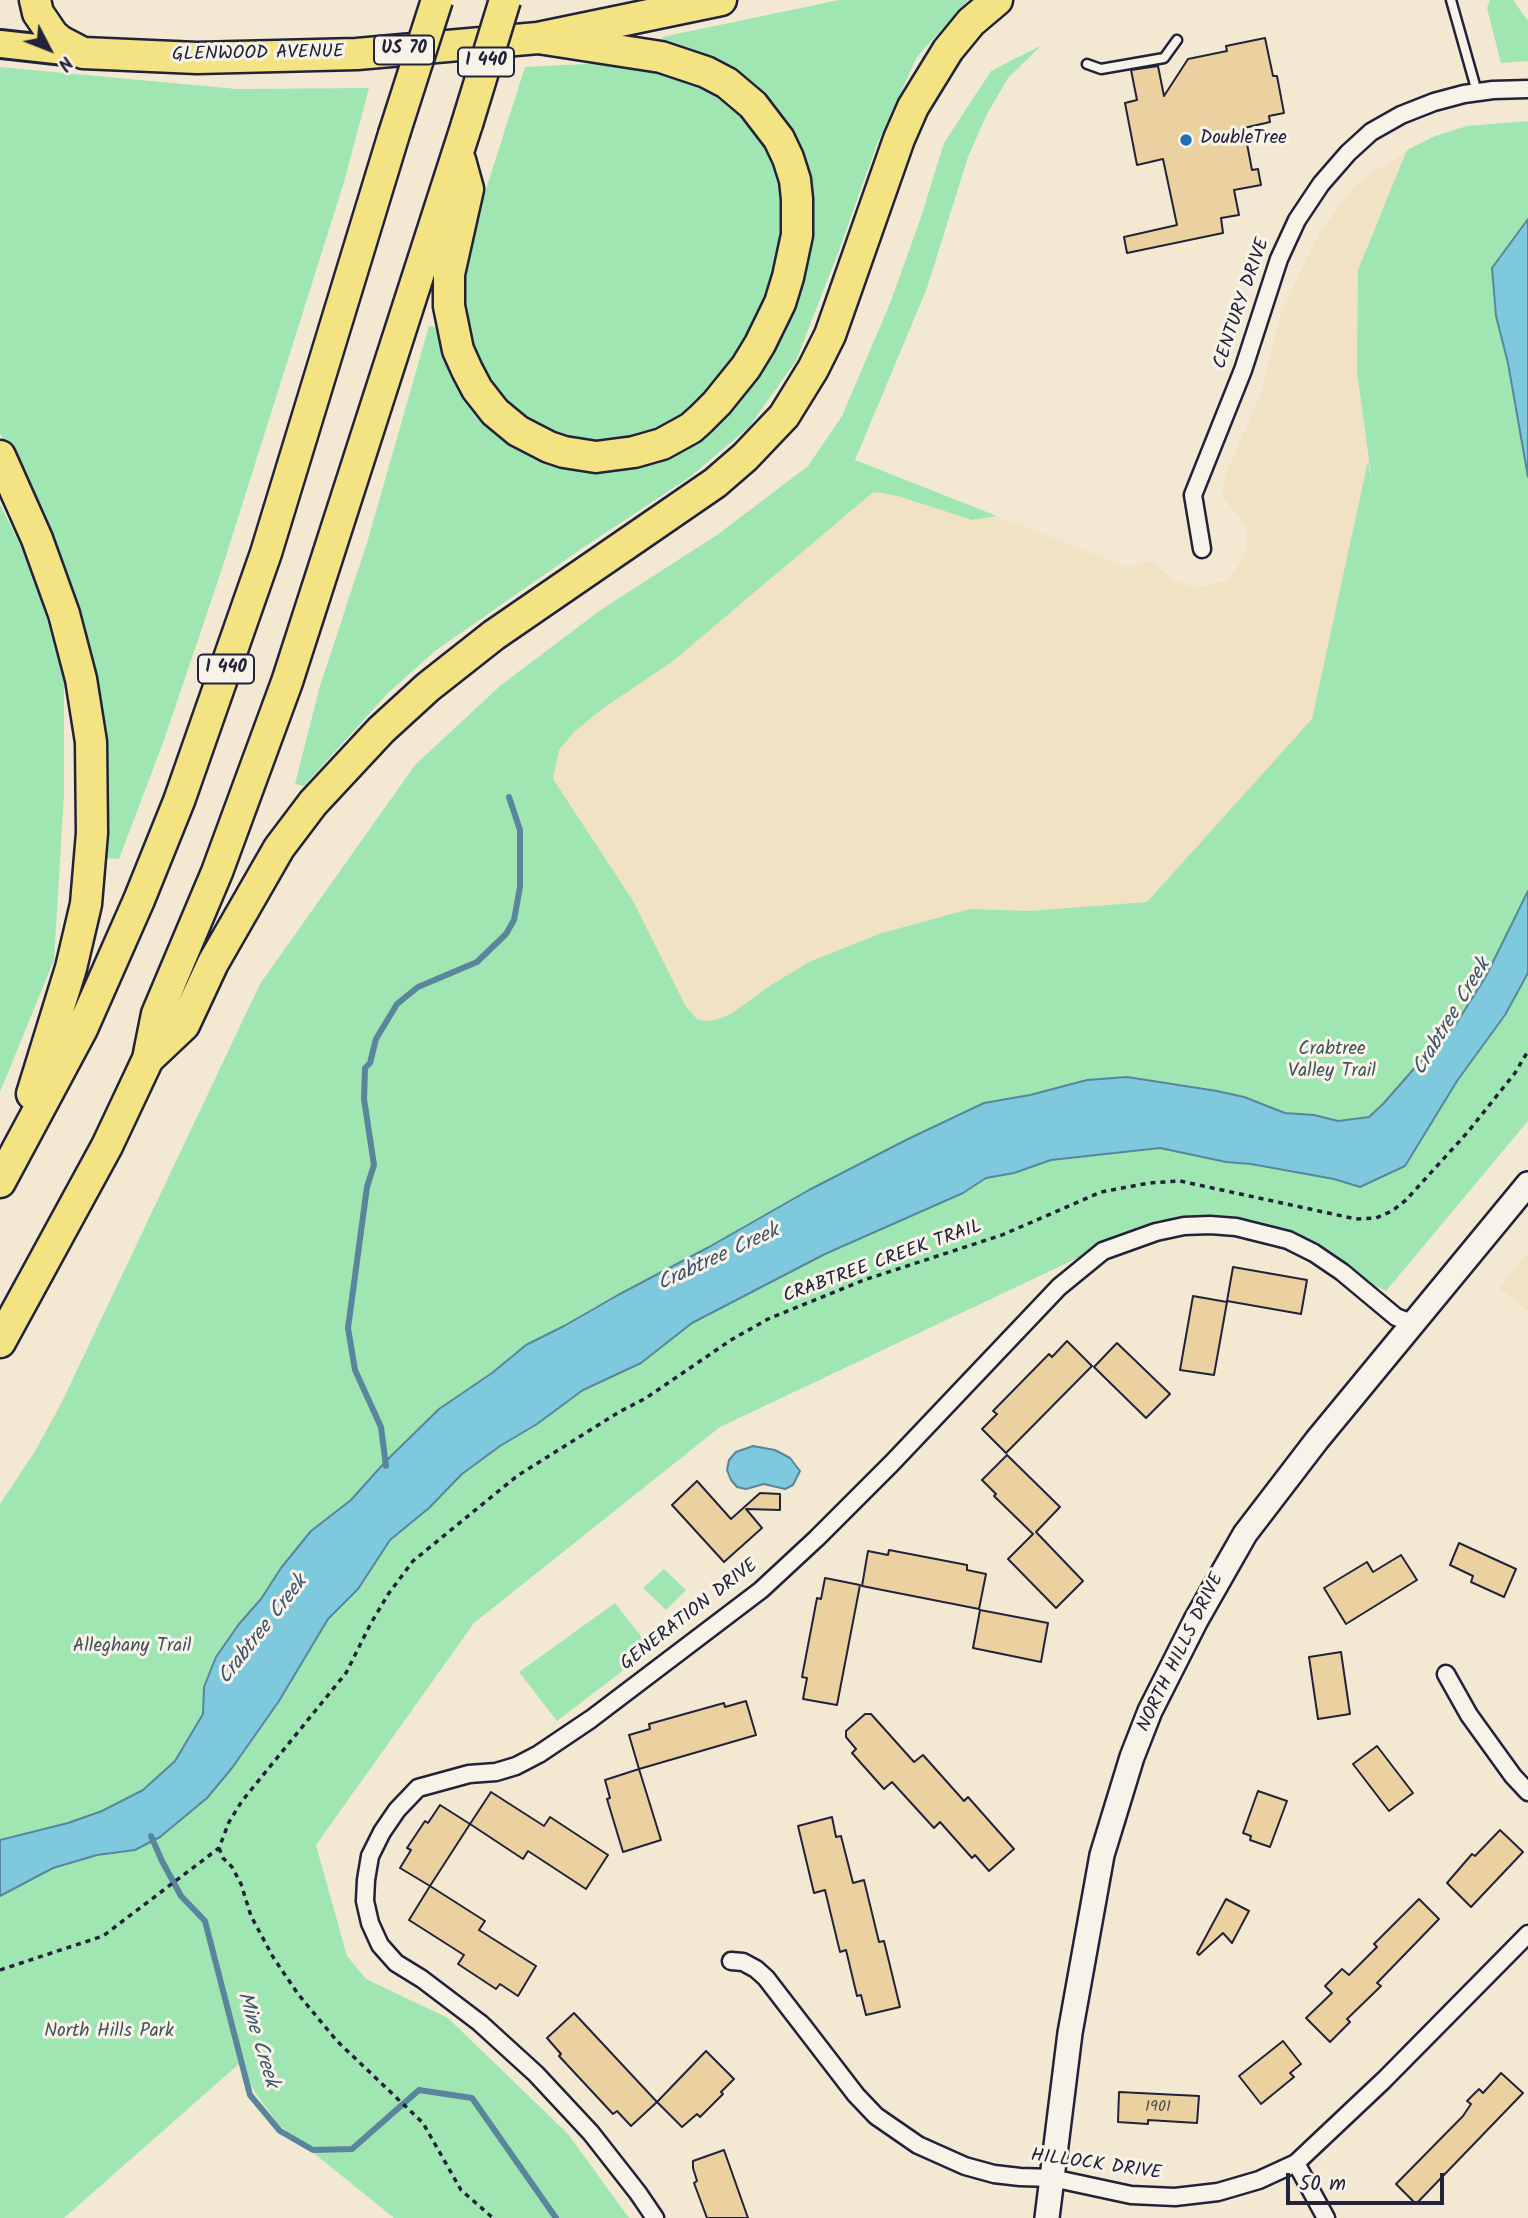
<!DOCTYPE html>
<style>
body{margin:0}
#map{position:relative;width:1528px;height:2218px;overflow:hidden;background:#f3e9d2;font-family:Kalam,sans-serif}
canvas{display:block}
.north{position:absolute;left:14px;top:14px;width:70px;height:70px;-webkit-text-stroke:5px #f7f3e8;paint-order:stroke;rotate:132deg;font-size:19px;font-weight:700;line-height:28px;text-align:center;color:#22223b}
.north::after{content:'';display:block;margin:auto;width:24px;height:32px;background:#22223b;clip-path:polygon(50% 0,100% 100%,50% 72%,0 100%)}
.scale{position:absolute;left:1286px;top:2173px;width:158px;height:32px;box-sizing:border-box;border:4px solid #22223b;border-top:0;padding-left:9px;font-size:21px;line-height:24px;white-space:nowrap;color:#22223b;-webkit-text-stroke:5px #f7f3e8;paint-order:stroke}
</style>
<div id="map">
<canvas width="1528" height="2218"></canvas>
<div class="north">N</div>
<div class="scale">50 m</div>
</div>
<script>
const c = document.querySelector('canvas').getContext('2d');
c.lineJoin = 'round';
function paint(path, color) {
  c.fillStyle = color;
  c.fill(path, 'evenodd');
}
function shape(rows) {
  const path = new Path2D();
  for (const r of rows) {
    path.moveTo(r[0], r[1]);
    for (let i = 2; i < r.length; i += 2) path.lineTo(r[i], r[i + 1]);
  }
  return path;
}
function trace(path, color, width, dash) {
  c.strokeStyle = color;
  c.lineWidth = width;
  c.lineCap = dash ? 'butt' : 'round';
  c.setLineDash(dash || []);
  c.stroke(path);
}
function label(font, color, halo, rows, align = 'center') {
  c.font = font + ' Kalam,sans-serif';
  c.lineWidth = 6;
  c.setLineDash([]);
  c.textBaseline = 'middle';
  c.strokeStyle = halo;
  c.fillStyle = color;
  for (const [text, x, y, turn = 0] of rows) {
    c.save();
    c.translate(x, y);
    c.rotate((+turn || 0) * Math.PI / 180);
    c.textAlign = isNaN(turn) ? turn : align;
    if (halo) c.strokeText(text, 0, 0);
    c.fillText(text, 0, 0);
    c.restore();
  }
}
const built = shape([
 [1407,151,1357,372,1384,579,1268,859,573,1187,603,1341,297,1617,51,1420,309,949,855,461,1129,568,1151,561,1173,580,1197,588,1229,580,1245,555,1247,531,1238,515,1222,497,1225,476,1262,390,1282,311,1319,233,1357,183],
 [1528,1252,1528,1311,1499,1288]
]);
const green = shape([
 [839,0,968,0,917,57,877,144,838,253,796,361,748,428,690,477,584,547,435,651,387,694,304,786,295,784,320,686,367,543,429,326,435,327,460,391,495,434,567,468,638,468,695,438,804,270,811,182,788,123,724,68,668,46,662,37],
 [1490,0,1513,0,1528,21,1528,61,1501,63,1487,8],
 [1042,45,1008,78,986,116,968,157,927,288,855,460,997,516,972,520,898,496,876,492,872,493,673,661,602,709,574,732,559,750,553,779,633,901,686,1007,697,1019,704,1021,715,1020,731,1014,771,985,811,961,882,933,970,909,1029,911,1147,902,1312,719,1368,461,1372,483,1357,372,1358,270,1407,150,1435,136,1467,126,1528,121,1528,1121,1386,1291,1301,1251,1242,1230,1158,1220,720,1427,474,1623,316,1845,347,1956,366,1979,448,2018,568,2134,629,2218,394,2218,279,2125,256,2094,239,2064,64,2218,0,2218,0,1504,35,1451,60,1406,260,984,415,765,501,685,602,609,717,535,808,466,842,416,891,301,920,220,944,143,991,71],
 [596,1306,603,1340,348,1550,302,1623,266,1590,311,1531,351,1500,386,1461,526,1345,564,1326],
 [625,62,699,79,740,108,768,140,784,178,788,228,776,284,748,346,689,415,659,433,611,444,559,437,519,416,495,394,476,361,460,301,465,255,525,67],
 [0,67,237,89,369,88,344,182,220,575,164,740,119,859,105,858,105,761,43,527,0,433],
 [0,504,30,565,64,676,64,795,54,960,0,1092],
 [664,1569,686,1590,666,1610,643,1588],
 [615,1603,651,1649,557,1721,519,1672]
]);
const water = shape([
 [1528,219,1528,477,1508,363,1496,316,1492,268,1528,219],
 [1528,891,1528,973,1505,1015,1457,1081,1405,1166,1360,1187,1334,1179,1251,1164,1226,1162,1160,1148,1051,1160,1014,1173,986,1178,963,1193,825,1254,692,1323,641,1363,583,1390,537,1424,500,1446,462,1474,429,1508,390,1540,358,1589,328,1619,279,1701,232,1768,207,1798,160,1837,135,1850,97,1855,53,1868,0,1896,0,1840,68,1823,102,1811,143,1790,175,1761,203,1714,204,1687,216,1657,239,1624,261,1599,281,1568,311,1531,351,1500,386,1461,439,1409,492,1373,526,1345,564,1326,618,1295,709,1247,809,1190,908,1139,984,1103,1030,1095,1087,1080,1127,1077,1217,1091,1244,1097,1285,1113,1314,1115,1338,1121,1369,1117,1383,1104,1433,1047,1456,1024,1486,976,1528,891],
 [753,1446,775,1450,790,1458,800,1471,793,1485,785,1489,764,1484,746,1489,737,1487,731,1480,727,1470,729,1460,736,1452,753,1446]
]);
const stream = shape([
 [386,1466,381,1427,355,1370,348,1328,367,1187,374,1165,364,1099,365,1068,370,1063,376,1039,397,1004,418,987,477,962,506,934,514,920,520,887,520,830,509,797],
 [151,1836,162,1861,181,1896,205,1921,250,2095,280,2131,313,2150,352,2149,419,2090,472,2098,556,2218]
]);
const building = shape([
 [1265,38,1273,76,1277,76,1284,113,1269,116,1270,122,1244,128,1252,170,1258,169,1261,185,1234,190,1239,215,1221,218,1223,233,1127,253,1124,237,1177,225,1163,159,1137,165,1125,103,1137,100,1131,70,1158,66,1164,96,1188,59,1227,51,1226,46,1265,38],
 [1233,1267,1307,1280,1301,1314,1227,1301,1233,1267],
 [1193,1296,1227,1302,1214,1375,1180,1370,1193,1296],
 [1067,1341,1092,1366,1006,1453,982,1429,997,1414,993,1411,1049,1354,1052,1357,1067,1341],
 [1117,1343,1170,1394,1146,1418,1094,1367,1117,1343],
 [1007,1455,1060,1507,1036,1532,1083,1581,1056,1608,1008,1559,1033,1534,994,1496,996,1494,982,1480,1007,1455],
 [697,1481,731,1519,760,1493,780,1494,780,1510,746,1509,762,1528,724,1562,672,1505,697,1481],
 [1459,1543,1516,1569,1504,1597,1471,1582,1473,1576,1450,1565,1459,1543],
 [889,1550,967,1565,967,1570,986,1574,979,1609,862,1586,868,1551,888,1555,889,1550],
 [1401,1555,1417,1580,1346,1624,1324,1588,1367,1562,1373,1572,1401,1555],
 [825,1578,860,1585,837,1705,803,1699,807,1678,802,1677,817,1598,821,1599,825,1578],
 [980,1610,1048,1623,1041,1662,973,1648,980,1610],
 [1341,1652,1350,1714,1318,1719,1309,1657,1341,1652],
 [746,1701,756,1735,639,1769,629,1735,650,1729,649,1724,724,1703,725,1707,746,1701],
 [865,1714,871,1714,914,1762,923,1755,964,1801,968,1797,1014,1849,989,1871,975,1855,972,1858,940,1822,934,1828,892,1782,884,1789,852,1753,856,1749,846,1737,846,1731,865,1714],
 [1377,1746,1413,1793,1389,1811,1353,1764,1377,1746],
 [639,1769,661,1840,623,1852,607,1799,610,1798,605,1780,639,1769],
 [1258,1791,1287,1801,1270,1847,1250,1840,1251,1836,1243,1833,1258,1791],
 [491,1792,544,1826,550,1817,608,1855,586,1889,528,1851,523,1859,470,1824,491,1792],
 [440,1805,470,1824,430,1886,400,1868,411,1850,407,1848,425,1821,428,1823,440,1805],
 [832,1817,836,1837,841,1836,853,1883,864,1880,879,1942,884,1941,900,2007,866,2015,861,1995,857,1996,846,1950,840,1952,825,1890,814,1893,798,1826,832,1817],
 [1500,1830,1523,1852,1471,1907,1447,1883,1472,1854,1475,1856,1500,1830],
 [430,1886,485,1921,479,1930,536,1966,518,1996,500,1984,496,1989,458,1964,464,1955,409,1920,430,1886],
 [1226,1899,1249,1911,1232,1943,1223,1933,1199,1955,1197,1953,1226,1899],
 [1419,1899,1439,1919,1377,1983,1381,1986,1347,2019,1350,2022,1330,2042,1306,2018,1332,1993,1325,1986,1342,1969,1349,1975,1377,1947,1374,1944,1419,1899],
 [574,2013,657,2102,631,2126,617,2111,613,2114,559,2056,561,2054,547,2038,574,2013],
 [1283,2041,1301,2064,1290,2073,1294,2077,1261,2104,1239,2076,1283,2041],
 [706,2051,734,2079,721,2092,723,2094,700,2117,697,2114,682,2127,657,2102,706,2051],
 [1501,2073,1523,2093,1416,2204,1396,2184,1463,2116,1471,2104,1467,2101,1479,2089,1483,2093,1501,2073],
 [1119,2092,1199,2096,1197,2123,1148,2120,1148,2124,1118,2122,1119,2092],
 [724,2150,748,2218,707,2218,694,2183,697,2181,693,2168,693,2161,724,2150]
]);
const path = shape([
 [219,1848,223,1858,232,1867,241,1884,251,1916,273,1957,298,1994,337,2041,423,2123,461,2190,493,2218],
 [0,1970,103,1936,219,1848,229,1822,242,1801,346,1673,371,1623,389,1593,413,1561,517,1476,619,1412,646,1398,731,1340,768,1319,864,1280,1002,1235,1101,1192,1149,1183,1180,1181,1356,1219,1376,1218,1392,1211,1406,1200,1467,1133,1515,1073,1528,1051]
]);
const lane = shape([
 [1451,0,1477,92],
 [1087,64,1101,69,1164,58,1177,40]
]);
const street = shape([
 [1202,549,1193,495,1243,370,1279,259,1297,220,1321,184,1348,153,1371,132,1401,115,1434,102,1464,94,1493,90,1528,89],
 [1446,1674,1469,1715,1513,1776,1528,1792],
 [731,1961,743,1962,756,1969,766,1978,856,2095,876,2116,918,2145,965,2166,994,2174,1020,2177,1052,2178,1131,2195,1175,2197,1218,2192,1259,2180,1296,2163,1384,2080,1528,1934],
 [1296,2163,1326,2218],
 [655,2218,638,2193,591,2133,536,2074,480,2023,422,1979,396,1963,380,1945,370,1923,365,1901,366,1880,370,1856,382,1832,397,1810,418,1788,469,1774,496,1772,516,1766,539,1754,591,1719,761,1590,817,1538,892,1463,1059,1287,1103,1251,1156,1232,1184,1226,1210,1225,1236,1227,1288,1240,1314,1253,1342,1272,1396,1317,1414,1324]
]);
const secondary = shape([
 [1047,2218,1070,2033,1102,1855,1132,1757,1150,1711,1196,1620,1245,1534,1317,1440,1528,1184]
]);
const primary = shape([
 [0,44,82,53]
]);
const highway = shape([
 [35,0,38,13,53,35,60,41,83,53,197,58,357,54,538,38,721,0],
 [460,160,468,189,449,274,449,306,458,350,467,370,477,389,495,412,518,431,549,447,564,452,596,457,634,452,662,444,691,428,701,419,717,403,746,367,760,344,780,303,788,277,797,235,797,199,795,180,788,158,779,139,753,105,727,83,706,72,661,57,538,38],
 [0,456,37,539,64,614,81,679,91,742,92,833,86,904,71,968,32,1094],
 [148,1059,184,1025,213,963,279,848,313,803,381,730,428,687,494,635,715,483,745,457,784,416,813,369,830,335,899,139,913,107,948,50,971,22,997,0],
 [0,1182,82,1029,139,900,179,801,266,553,394,134],
 [0,1342,107,1146,148,1059,157,1014,217,872,287,682,467,124]
]);
const highwayBridge = shape([
 [467,124,505,0],
 [394,134,437,0]
]);
const markers = [
 [1186,140,7,"#1f6fb2"]
];
const numberNames = [
 ["1901",1158,2108]
];
const shields = [
 [404,50,60],
 [486,62,56],
 [226,669,56]
];
const shieldNames = [
 ["US 70",404,50],
 ["I 440",486,62],
 ["I 440",226,669]
];
const streetNames = [
 ["GLENWOOD AVENUE",258,55,-1],
 ["CENTURY DRIVE",1243,304,-71],
 ["CRABTREE CREEK TRAIL",883,1263,-20],
 ["GENERATION DRIVE",690,1616,-38],
 ["NORTH HILLS DRIVE",1182,1653,-64],
 ["HILLOCK DRIVE",1096,2166,8]
];
const poiNames = [
 ["DoubleTree",1200,140]
];
const parkNames = [
 ["Crabtree",1332,1051],
 ["Valley Trail",1332,1073],
 ["Alleghany Trail",132,1648],
 ["North Hills Park",109,2033]
];
const waterNames = [
 ["Crabtree Creek",1453,1018,-59],
 ["Crabtree Creek",719,1259,-25],
 ["Crabtree Creek",264,1631,-52],
 ["Mine Creek",256,2040,73]
];
paint(built, '#f1e2c3');
paint(green, '#a0e6b3');
paint(water, '#7ec9dd');
trace(water, '#59869c', 2);
trace(stream, '#59869c', 6);
paint(building, '#ebd1a0');
trace(building, '#22223b', 2);
trace(lane, '#22223b', 13);
trace(street, '#22223b', 21);
trace(secondary, '#22223b', 28);
trace(primary, '#22223b', 32);
trace(highway, '#22223b', 35);
trace(path, '#22223b', 3.5, [5, 5]);
trace(lane, '#f7f3e8', 8);
trace(street, '#f7f3e8', 16);
trace(secondary, '#f7f3e8', 23);
trace(primary, '#f4e382', 26);
trace(highway, '#f4e382', 30);
trace(highwayBridge, '#22223b', 35, []);
trace(highwayBridge, '#f4e382', 30);
for (const [x, y, r, color] of markers) {
  const dot = new Path2D();
  dot.arc(x, y, r, 0, 2 * Math.PI);
  c.fillStyle = color;
  c.fill(dot);
  trace(dot, '#f7f3e8', 2.5);
}
label('16px', '#544e54', null, numberNames);
for (const [x, y, w] of shields) {
  const box = new Path2D();
  box.roundRect(x - w / 2, y - 14.5, w, 29, 5);
  c.fillStyle = '#f7f3e8';
  c.fill(box);
  trace(box, '#22223b', 2);
}
label('bold 18px', '#22223b', null, shieldNames);
label('19px', '#22223b', '#f7f3e8', streetNames);
label('19px', '#22223b', '#f7f3e8', poiNames, 'left');
label('19px', '#425359', '#f7f3e8', parkNames);
label('italic 21px', '#3e546c', '#f7f3e8', waterNames);
</script>
